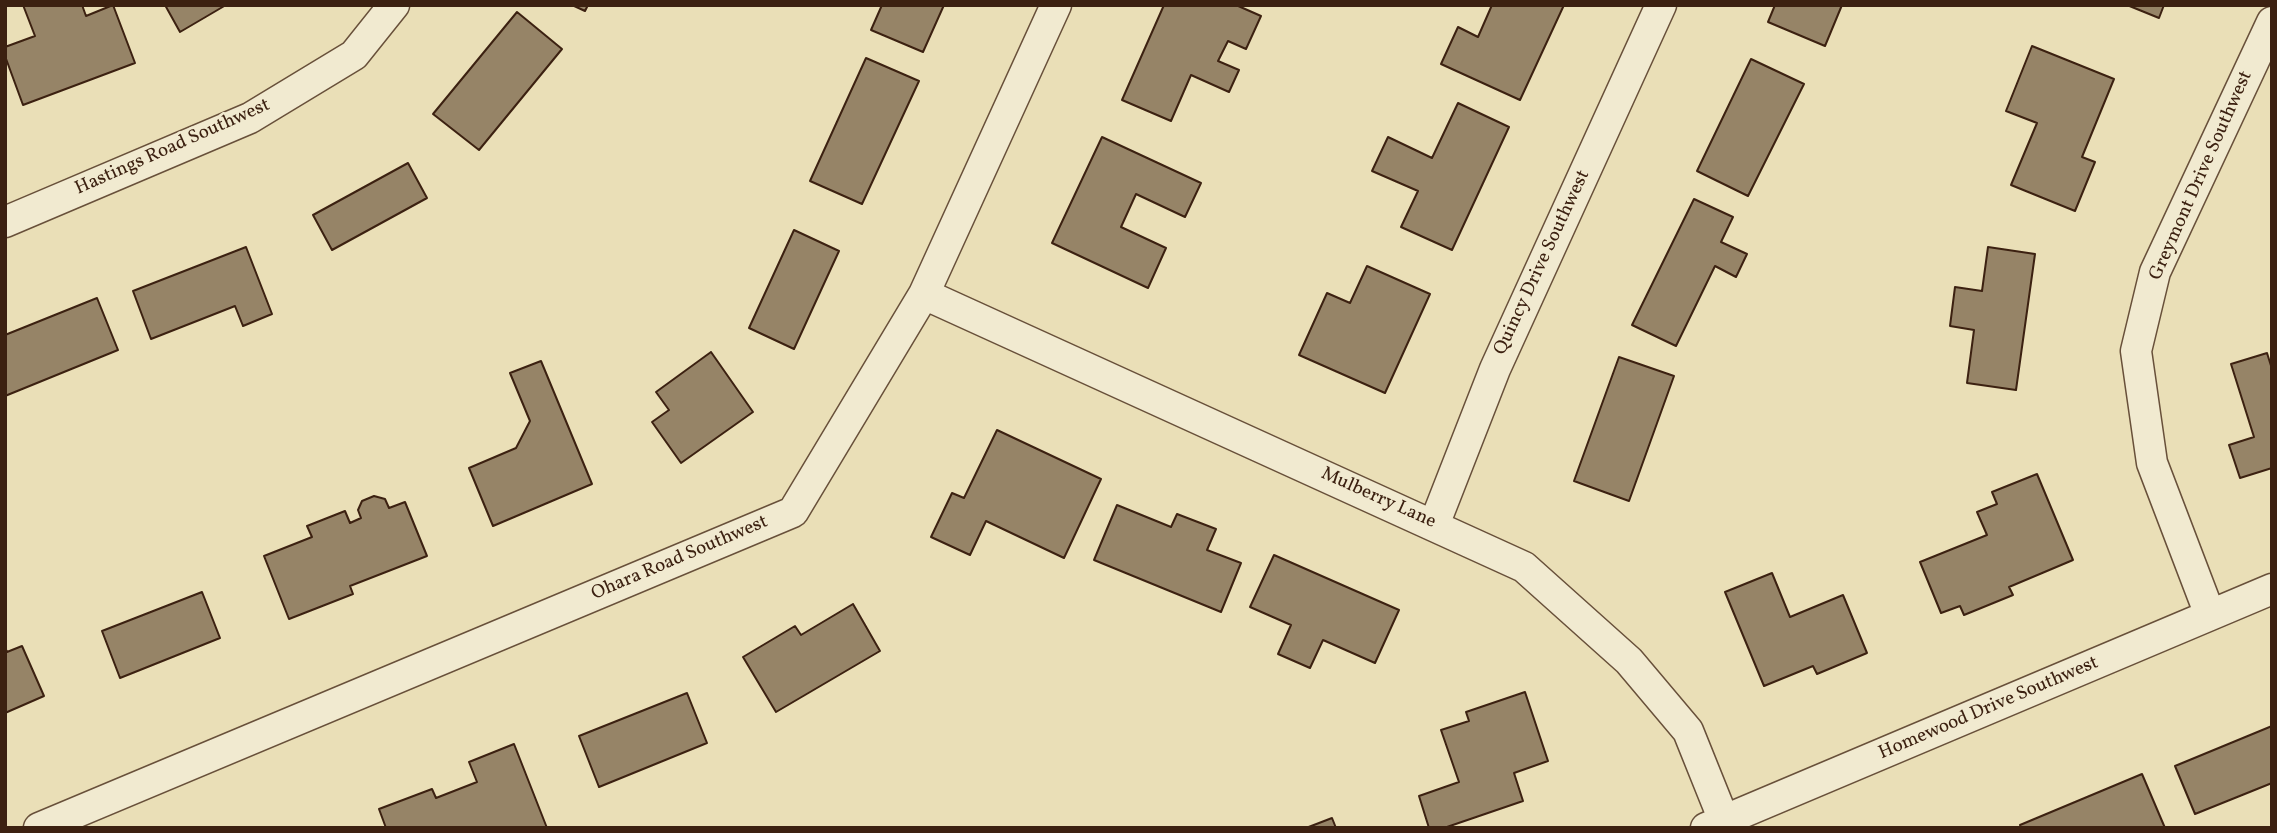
<!DOCTYPE html>
<style>
body{margin:0}
#map{position:relative;width:2277px;height:833px;overflow:hidden;background:#eadfb7;font-family:Vollkorn,serif}
canvas{display:block}
.frame{position:absolute;inset:0;border:7px solid #3c2111;pointer-events:none}
</style>
<div id="map">
<canvas width="2277" height="833"></canvas>
<div class="frame"></div>
</div>
<script>
const c = document.querySelector('canvas').getContext('2d');
c.lineJoin = 'round';
function paint(path, color) {
  c.fillStyle = color;
  c.fill(path, 'evenodd');
}
function shape(rows) {
  const path = new Path2D();
  for (const r of rows) {
    path.moveTo(r[0], r[1]);
    for (let i = 2; i < r.length; i += 2) path.lineTo(r[i], r[i + 1]);
  }
  return path;
}
function trace(path, color, width, dash) {
  c.strokeStyle = color;
  c.lineWidth = width;
  c.lineCap = dash ? 'butt' : 'round';
  c.setLineDash(dash || []);
  c.stroke(path);
}
function label(font, color, halo, rows, align = 'center') {
  c.font = font + ' Vollkorn,serif';
  c.lineWidth = 5;
  c.setLineDash([]);
  c.textBaseline = 'middle';
  c.strokeStyle = halo;
  c.fillStyle = color;
  for (const [text, x, y, turn = 0] of rows) {
    c.save();
    c.translate(x, y);
    c.rotate((+turn || 0) * Math.PI / 180);
    c.textAlign = isNaN(turn) ? turn : align;
    if (halo) c.strokeText(text, 0, 0);
    c.fillText(text, 0, 0);
    c.restore();
  }
}
const building = shape([
 [23,5,82,5,86,16,113,5,135,63,23,105,5,56,5,47,35,36,23,5],
 [165,5,226,5,180,32,165,5],
 [572,5,588,5,585,11,572,5],
 [882,5,944,5,923,52,871,30,882,5],
 [1164,5,1236,5,1261,16,1246,49,1228,41,1218,61,1239,70,1229,92,1191,75,1171,121,1122,100,1164,5],
 [1492,5,1564,5,1520,100,1441,64,1458,27,1478,37,1492,5],
 [1775,5,1842,5,1825,46,1768,22,1775,5],
 [2127,5,2164,5,2159,18,2127,5],
 [517,12,562,49,479,150,433,114,517,12],
 [2032,46,2114,79,2082,157,2095,162,2075,211,2011,185,2037,123,2006,111,2032,46],
 [866,58,919,81,862,204,810,181,866,58],
 [1751,59,1804,84,1748,196,1697,171,1751,59],
 [1458,103,1509,127,1452,250,1401,227,1418,191,1372,171,1388,137,1432,158,1458,103],
 [1102,137,1201,183,1185,217,1136,194,1121,227,1166,248,1148,288,1052,243,1102,137],
 [408,163,427,198,332,250,313,215,408,163],
 [1694,199,1733,217,1721,242,1747,254,1736,277,1715,266,1676,346,1632,325,1694,199],
 [794,230,839,251,794,349,749,328,794,230],
 [246,247,272,314,243,326,235,306,151,339,133,291,246,247],
 [1988,247,2035,254,2016,390,1967,383,1974,330,1950,326,1955,287,1982,291,1988,247],
 [1367,266,1430,294,1385,393,1299,355,1327,293,1350,303,1367,266],
 [97,298,118,350,5,396,5,335,97,298],
 [711,352,753,412,681,463,652,422,669,410,656,392,711,352],
 [2267,353,2272,369,2272,468,2240,478,2229,445,2254,437,2231,364,2267,353],
 [1619,357,1674,376,1629,501,1574,481,1619,357],
 [541,361,592,484,493,526,469,468,516,448,530,421,510,373,541,361],
 [997,430,1101,479,1064,558,986,521,970,555,931,537,952,493,964,498,997,430],
 [2037,474,2073,560,2009,587,2013,595,1964,615,1960,606,1941,613,1920,562,1987,535,1977,512,1997,504,1992,492,2037,474],
 [374,496,385,499,389,508,405,502,427,556,350,586,353,594,289,619,264,556,312,537,307,526,345,511,350,523,361,518,358,510,362,501,374,496],
 [1117,505,1171,527,1177,514,1216,529,1207,550,1241,563,1221,612,1094,560,1117,505],
 [1274,555,1399,610,1375,663,1323,640,1310,668,1278,654,1291,625,1250,607,1274,555],
 [1772,573,1790,617,1843,595,1867,653,1817,674,1813,666,1764,686,1725,592,1772,573],
 [202,592,220,638,120,678,102,631,202,592],
 [853,604,880,651,776,712,743,657,795,626,801,635,853,604],
 [22,646,44,696,5,713,5,647,7,652,22,646],
 [1525,692,1548,761,1514,773,1523,801,1444,828,1429,828,1419,796,1459,782,1441,730,1469,721,1466,712,1525,692],
 [687,693,707,743,599,787,579,736,687,693],
 [2272,726,2272,783,2195,814,2175,766,2272,726],
 [514,744,547,828,386,828,379,809,432,789,436,798,477,782,469,762,514,744],
 [2142,774,2165,828,2021,828,2020,825,2142,774],
 [1332,818,1336,828,1306,828,1332,818]
]);
const minor = shape([
 [5,222,250,118,354,55,394,5],
 [924,294,1524,567,1629,661,1688,731,1727,828],
 [1434,525,1495,369,1661,5],
 [2210,615,2152,463,2136,351,2155,272,2272,22],
 [39,828,793,512,924,294,1056,5],
 [1706,828,2272,589]
]);
const streetNames = [
 ["Hastings Road Southwest",173,148,-24],
 ["Greymont Drive Southwest",2202,176,-66],
 ["Quincy Drive Southwest",1543,263,-65],
 ["Mulberry Lane",1378,499,24],
 ["Ohara Road Southwest",680,559,-23],
 ["Homewood Drive Southwest",1989,709,-23]
];
paint(building, '#968467');
trace(building, '#3c2111', 2);
trace(minor, '#68503a', 33);
trace(minor, '#f1ead0', 30);
label('19px', '#3c2111', '#f1ead0', streetNames);
</script>
